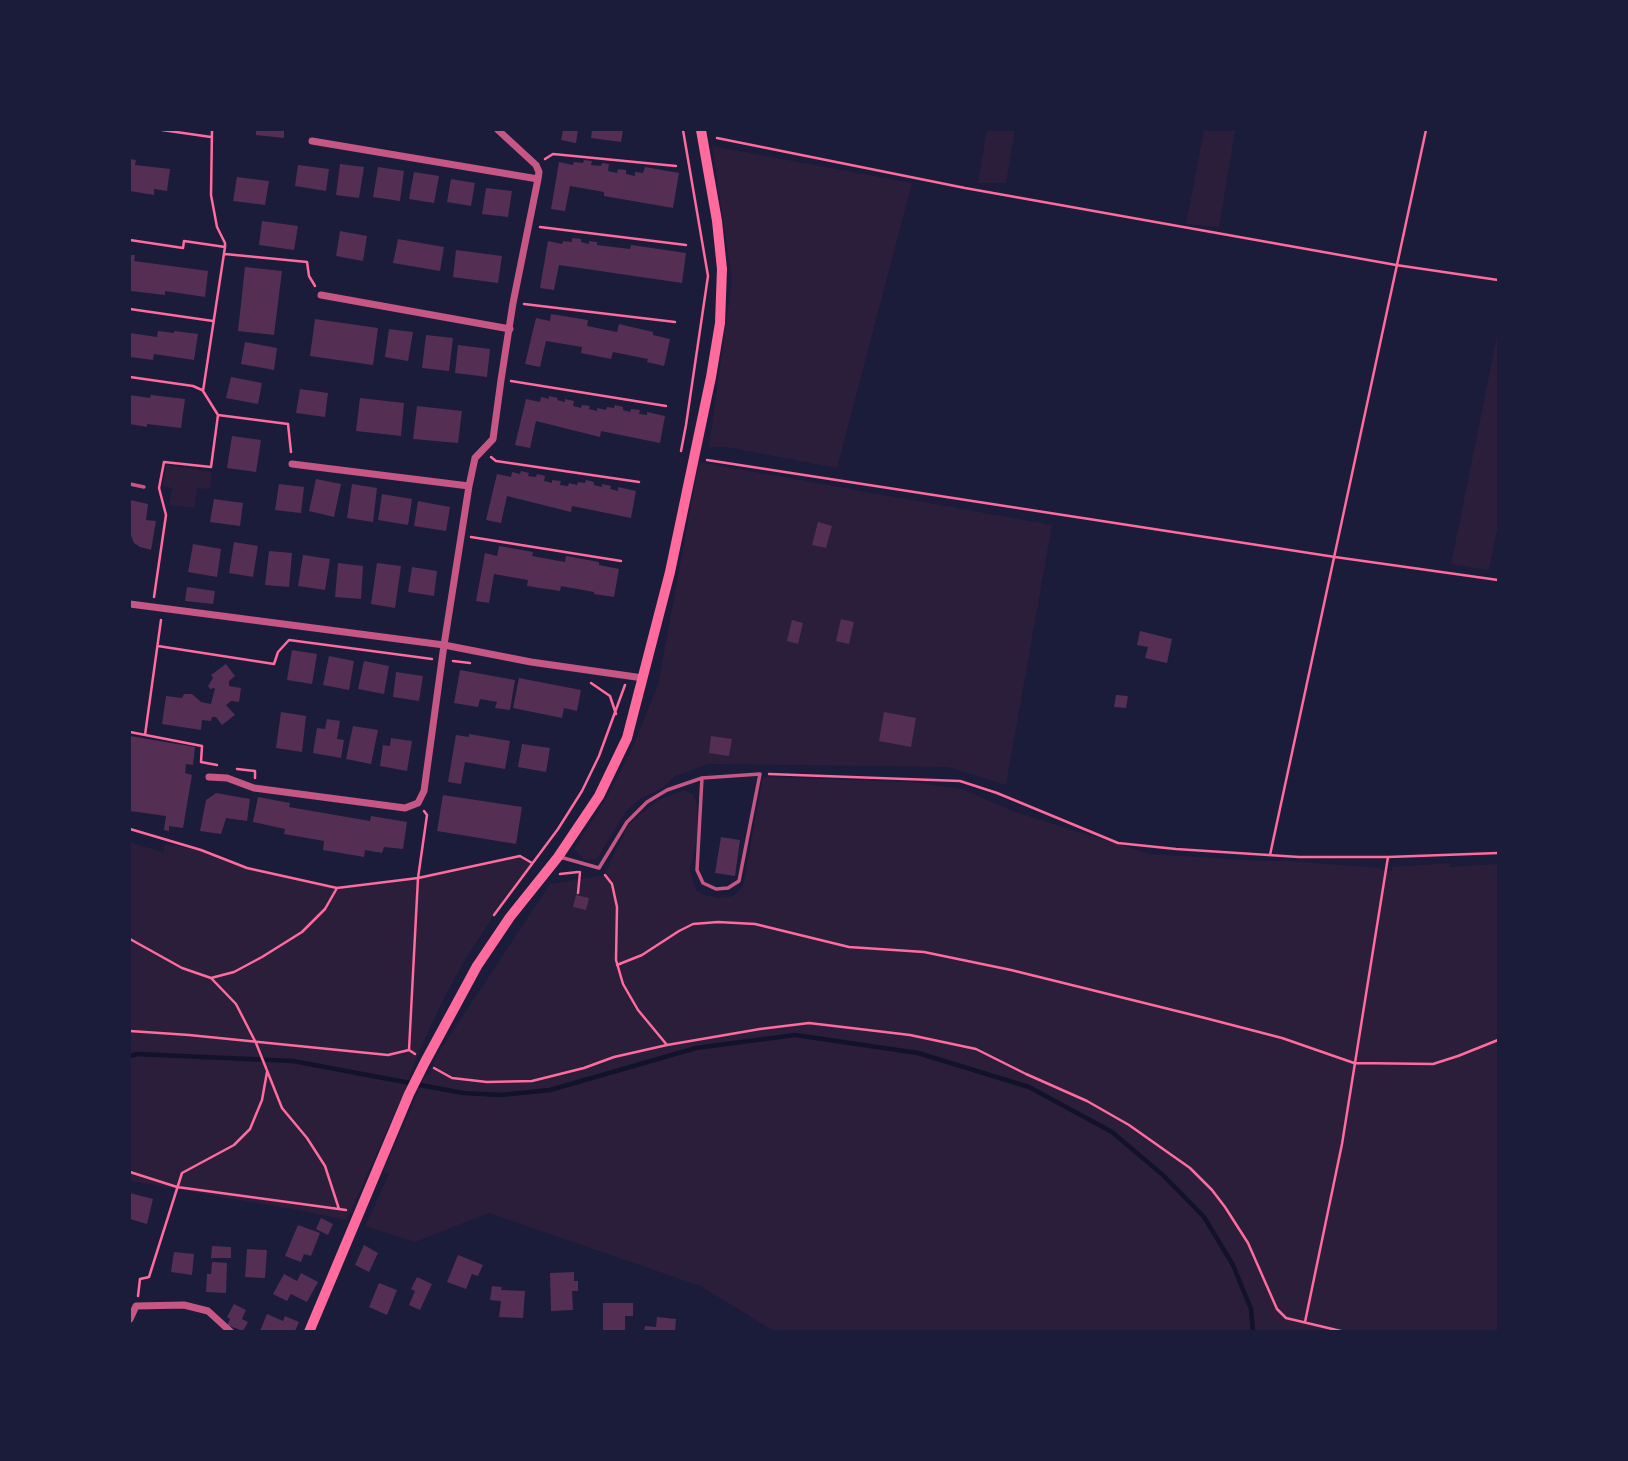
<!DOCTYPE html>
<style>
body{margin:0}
#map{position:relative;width:1628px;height:1461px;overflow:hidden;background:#1b1b3a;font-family:"Source Sans 3",sans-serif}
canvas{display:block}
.frame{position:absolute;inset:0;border:131px solid #1b1b3a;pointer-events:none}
</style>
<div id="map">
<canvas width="1628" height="1461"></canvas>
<div class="frame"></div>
</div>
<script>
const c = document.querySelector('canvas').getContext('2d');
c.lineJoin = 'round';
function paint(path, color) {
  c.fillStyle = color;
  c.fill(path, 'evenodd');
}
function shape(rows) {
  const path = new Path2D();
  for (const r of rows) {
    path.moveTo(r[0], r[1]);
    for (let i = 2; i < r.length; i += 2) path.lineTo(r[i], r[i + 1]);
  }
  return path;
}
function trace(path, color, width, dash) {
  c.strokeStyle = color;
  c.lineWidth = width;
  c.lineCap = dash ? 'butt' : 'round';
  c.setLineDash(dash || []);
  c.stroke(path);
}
const green = shape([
 [987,130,1015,130,1006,183,978,183],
 [1204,130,1235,130,1219,227,1186,224],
 [712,146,912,183,837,468,726,447,709,447,732,280],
 [1498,331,1498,526,1489,570,1451,564],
 [699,462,1052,525,1006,785,948,767,708,764,673,777,664,787,640,799,626,811,597,859,585,860,574,849,604,802,631,751,658,685],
 [166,465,212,472,210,489,197,488,195,508,169,505,172,488,163,486],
 [763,777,912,782,962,789,1015,812,1150,854,1263,861,1289,861,1381,868,1381,870,1387,871,1392,871,1392,867,1450,863,1449,867,1498,864,1498,1331,774,1331,700,1286,489,1213,415,1242,365,1226,389,1174,383,1172,426,1074,429,1075,437,1055,550,884,604,875,629,824,657,801,684,790,693,794,697,804,697,837,690,870,696,890,704,895,719,898,734,896,743,886],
 [130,841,135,844,163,852,165,844,201,850,247,868,337,888,418,878,520,856,532,863,498,909,466,958,444,998,417,1056,404,1093,387,1130,351,1211,345,1220,303,1211,130,1181]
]);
const stream = shape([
 [130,1056,137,1054,293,1061,463,1093,501,1095,550,1090,696,1048,795,1035,918,1053,1029,1087,1112,1132,1164,1176,1204,1217,1233,1265,1251,1309,1253,1332]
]);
const building = shape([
 [256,130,284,130,284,138,256,135],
 [563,130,578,130,576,143,561,140],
 [592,130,623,130,621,142,591,138],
 [130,159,136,160,135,165,170,169,167,191,154,189,154,195,130,191],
 [584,160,592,161,591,165,601,166,602,163,609,164,608,171,617,173,618,169,626,170,626,174,635,176,635,172,643,173,645,167,679,173,673,208,604,196,604,192,570,186,565,211,551,209,559,162,573,165,574,162,583,163],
 [340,164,364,167,359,198,336,195],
 [298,165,329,169,326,191,295,186],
 [378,167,404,171,400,201,373,197],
 [414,172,439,176,434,203,409,199],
 [237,177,269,181,265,205,233,201],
 [451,179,475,183,471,206,447,202],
 [486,188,512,191,508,217,482,214],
 [262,221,298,226,294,250,259,245],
 [340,231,367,236,363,261,336,256],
 [572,238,581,239,581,242,589,244,589,241,597,242,597,245,630,249,631,245,686,253,682,283,559,265,554,290,540,288,548,241,562,244,563,241,572,242],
 [398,239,444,247,440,271,393,263],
 [456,250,502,256,498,283,453,277],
 [130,255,135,255,134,261,208,271,205,297,165,291,165,295,130,291],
 [245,267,282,271,274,335,238,331],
 [551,314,588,320,587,326,617,332,619,324,653,332,653,335,670,339,664,366,647,362,648,359,613,352,611,359,581,353,582,347,546,341,540,367,525,364,536,318,550,321],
 [315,319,378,328,373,365,310,356],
 [389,329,413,332,408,361,385,357],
 [158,331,174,333,174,331,198,334,194,360,154,354,153,360,130,357,130,333,157,337],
 [426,335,453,338,449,371,422,368],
 [245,342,277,348,274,370,241,364],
 [458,345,490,349,487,377,455,373],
 [231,377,262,383,258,404,226,398],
 [300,389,328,393,325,417,296,413],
 [130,395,150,398,151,395,185,399,181,428,147,424,147,427,130,424],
 [549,396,558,398,557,400,565,402,565,399,574,401,573,406,581,408,582,405,590,406,589,409,597,411,597,408,606,410,607,407,614,408,615,405,623,407,623,410,630,412,631,409,640,410,639,414,647,415,647,412,665,416,660,443,601,431,600,437,536,421,530,448,515,445,526,399,540,402,541,397,549,399],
 [360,398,404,403,401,436,356,431],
 [417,406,462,411,458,443,413,439],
 [232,436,261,440,256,472,227,468],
 [521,471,529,473,528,476,536,477,537,474,545,476,544,481,552,483,552,480,561,481,560,485,568,486,569,483,577,485,578,482,585,483,586,480,594,482,594,485,602,487,602,484,611,486,610,489,618,491,618,487,636,491,631,518,572,506,571,512,507,496,501,523,486,520,497,474,511,477,512,472,520,474],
 [316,479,341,484,334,517,309,511],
 [279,484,304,487,301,513,275,510],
 [352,484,377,488,373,522,347,518],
 [382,494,412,499,408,525,378,520],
 [214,499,243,503,240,526,210,522],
 [130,500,148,504,146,520,156,521,151,550,140,547,134,543,132,538,130,532],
 [418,501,450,507,446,531,414,526],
 [818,522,832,526,826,548,812,545],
 [234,542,258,546,253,577,229,573],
 [193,544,221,549,217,577,188,572],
 [499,546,533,552,532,556,565,562,566,556,599,562,599,565,619,569,614,597,594,594,594,592,561,586,560,591,527,586,528,580,494,574,489,603,476,601,485,553,497,556],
 [269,551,292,553,289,587,265,585],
 [303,555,330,559,325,590,298,586],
 [338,563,363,566,361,599,335,597],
 [377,563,401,566,395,608,371,604],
 [412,567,437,571,434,596,408,592],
 [187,587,215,591,213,604,185,601],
 [841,619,854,622,849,644,836,641],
 [792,620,803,623,798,644,787,641],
 [1140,631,1172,639,1167,663,1145,658,1148,647,1137,645],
 [292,650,317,654,312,684,287,680],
 [329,656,354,661,349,690,323,685],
 [364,661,389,666,384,694,358,689],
 [226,664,235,676,229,681,229,686,241,688,239,702,231,701,226,705,235,715,222,725,216,717,212,717,211,721,202,720,201,730,162,724,166,696,182,698,184,694,192,694,201,702,211,704,215,688,210,689,208,686,213,678,211,675],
 [460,670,515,680,510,710,495,708,497,702,480,699,478,707,454,703],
 [396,672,423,676,419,701,393,697],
 [519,678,581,690,577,711,564,708,562,718,513,708],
 [1116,695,1128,696,1126,708,1114,707],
 [281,712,306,716,302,752,276,748],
 [884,712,916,718,911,747,879,741],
 [327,719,340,721,337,739,344,740,341,758,313,753,317,728,325,729],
 [353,726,378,730,371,764,346,759],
 [469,734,510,741,505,769,465,762,461,784,448,782,456,735,469,737],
 [130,736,195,747,193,765,186,764,185,773,192,775,183,828,169,826,169,831,164,830,166,816,130,811],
 [711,736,732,739,729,756,709,753],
 [391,738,412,741,407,771,380,766,383,745,390,746],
 [522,744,550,748,546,772,518,767],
 [216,793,250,799,247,821,226,818,221,834,200,831,206,800],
 [443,795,522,807,516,844,437,831],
 [258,797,290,803,289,807,370,821,371,816,407,822,403,849,384,847,382,853,365,850,364,857,323,850,324,841,284,834,285,829,253,822],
 [721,837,740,840,735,876,715,873],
 [576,895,589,898,586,910,573,907],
 [130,1193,153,1199,147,1224,130,1219],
 [321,1218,333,1224,328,1235,316,1229],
 [298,1225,320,1233,311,1256,304,1254,301,1262,285,1256],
 [364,1245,378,1253,369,1272,355,1265],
 [212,1246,231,1247,231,1258,211,1258],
 [247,1249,267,1250,265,1278,245,1277],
 [174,1252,194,1254,192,1275,171,1272],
 [458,1255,483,1265,478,1276,472,1274,466,1289,447,1282],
 [212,1262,227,1263,226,1293,206,1292,207,1274,211,1274],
 [574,1272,574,1281,578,1281,578,1291,572,1291,573,1310,551,1311,550,1273],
 [301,1273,318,1282,307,1302,291,1294,287,1301,273,1294,284,1274,297,1281],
 [417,1277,432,1284,420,1310,409,1305,415,1291,411,1289],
 [379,1283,397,1290,387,1315,369,1307],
 [492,1286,502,1287,501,1290,525,1291,523,1318,499,1317,501,1301,490,1300],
 [603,1303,633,1303,633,1316,625,1316,625,1331,603,1331],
 [234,1304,246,1310,242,1319,248,1322,243,1331,227,1325,230,1319,227,1317],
 [267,1314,283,1321,285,1316,299,1322,295,1331,260,1331],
 [657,1317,676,1319,675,1331,644,1331,645,1326,656,1327]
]);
const path = shape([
 [162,130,211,137],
 [717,138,965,188,1396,265,1498,280],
 [545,159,553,154,676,166],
 [540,227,686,245],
 [130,240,183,248,184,241,225,247],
 [225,254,307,262,309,276,315,286],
 [524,304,675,322],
 [130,309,213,321],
 [130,377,193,386,202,390],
 [511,381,666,406],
 [218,415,288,424,291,452],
 [681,451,686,425,708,276,683,130],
 [491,457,496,461,639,482],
 [707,460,1335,557,1498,580],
 [471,537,621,561],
 [154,597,166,515,159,488,164,462,211,467,218,415,203,391,225,247,225,243,217,227,211,195,212,130],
 [158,646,274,664,278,652,289,640,432,659],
 [453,661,470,663],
 [591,683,610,696,616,714],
 [130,732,202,746,201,762,217,765],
 [145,735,161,620],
 [237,769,255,771,255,778],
 [769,774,960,781,997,793,1118,843,1176,849,1299,857,1388,857,1498,853],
 [130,829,201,850,247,868,337,888,418,878,520,856,532,863],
 [1270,855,1426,130],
 [560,874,578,872],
 [605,875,612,884,617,907,616,960,623,984,638,1010,667,1045],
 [578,893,580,872],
 [494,915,558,829,582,791,599,756,625,685],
 [130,939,182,968,211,978,236,1004,256,1043,282,1108,307,1138,325,1166,339,1209],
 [617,965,642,955,679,931,693,924,718,922,755,924,849,947,924,952,1011,970,1205,1018,1282,1038,1354,1063,1433,1064,1458,1056,1498,1040],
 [211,978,234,972,262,957,302,932,325,909,337,888],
 [130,1031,189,1035,388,1055,409,1050,415,1054],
 [409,1050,418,878,427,815,424,811],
 [434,1068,452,1078,487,1082,532,1081,584,1068,614,1057,667,1045,760,1029,809,1023,910,1035,976,1049,1026,1074,1087,1101,1129,1125,1190,1168,1212,1190,1225,1207,1248,1243,1277,1309,1286,1318,1345,1332],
 [130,1172,177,1187,346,1210],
 [138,1296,140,1279,149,1277,182,1173,234,1145,250,1129,262,1100,267,1072],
 [1305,1322,1342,1144,1388,857]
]);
const service = shape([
 [130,484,144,487],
 [560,857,599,868,627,822,647,802,667,790,702,778,760,774,739,881,728,888,716,889,703,883,697,870,702,778]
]);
const minor = shape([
 [312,141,538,179],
 [321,295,510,329],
 [292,464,469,486],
 [130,604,444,645,531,662,643,678],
 [209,777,227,778,254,788,405,808,418,803,424,791,444,645,469,486,475,458,493,439,501,380,513,303,538,179,539,172,536,165,498,130],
 [130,1319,136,1306,184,1305,208,1311,231,1332]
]);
const secondary = shape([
 [309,1332,409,1094,425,1062,477,966,510,917,558,857,599,796,627,738,670,572,711,377,720,323,722,269,717,221,701,130]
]);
paint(green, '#2a1e3b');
trace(stream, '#12122b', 4.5);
paint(building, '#542f53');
trace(path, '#ff6b9d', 2.5);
trace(service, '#c65784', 3.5);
trace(minor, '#c65784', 7);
trace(secondary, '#ff6b9d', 10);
</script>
